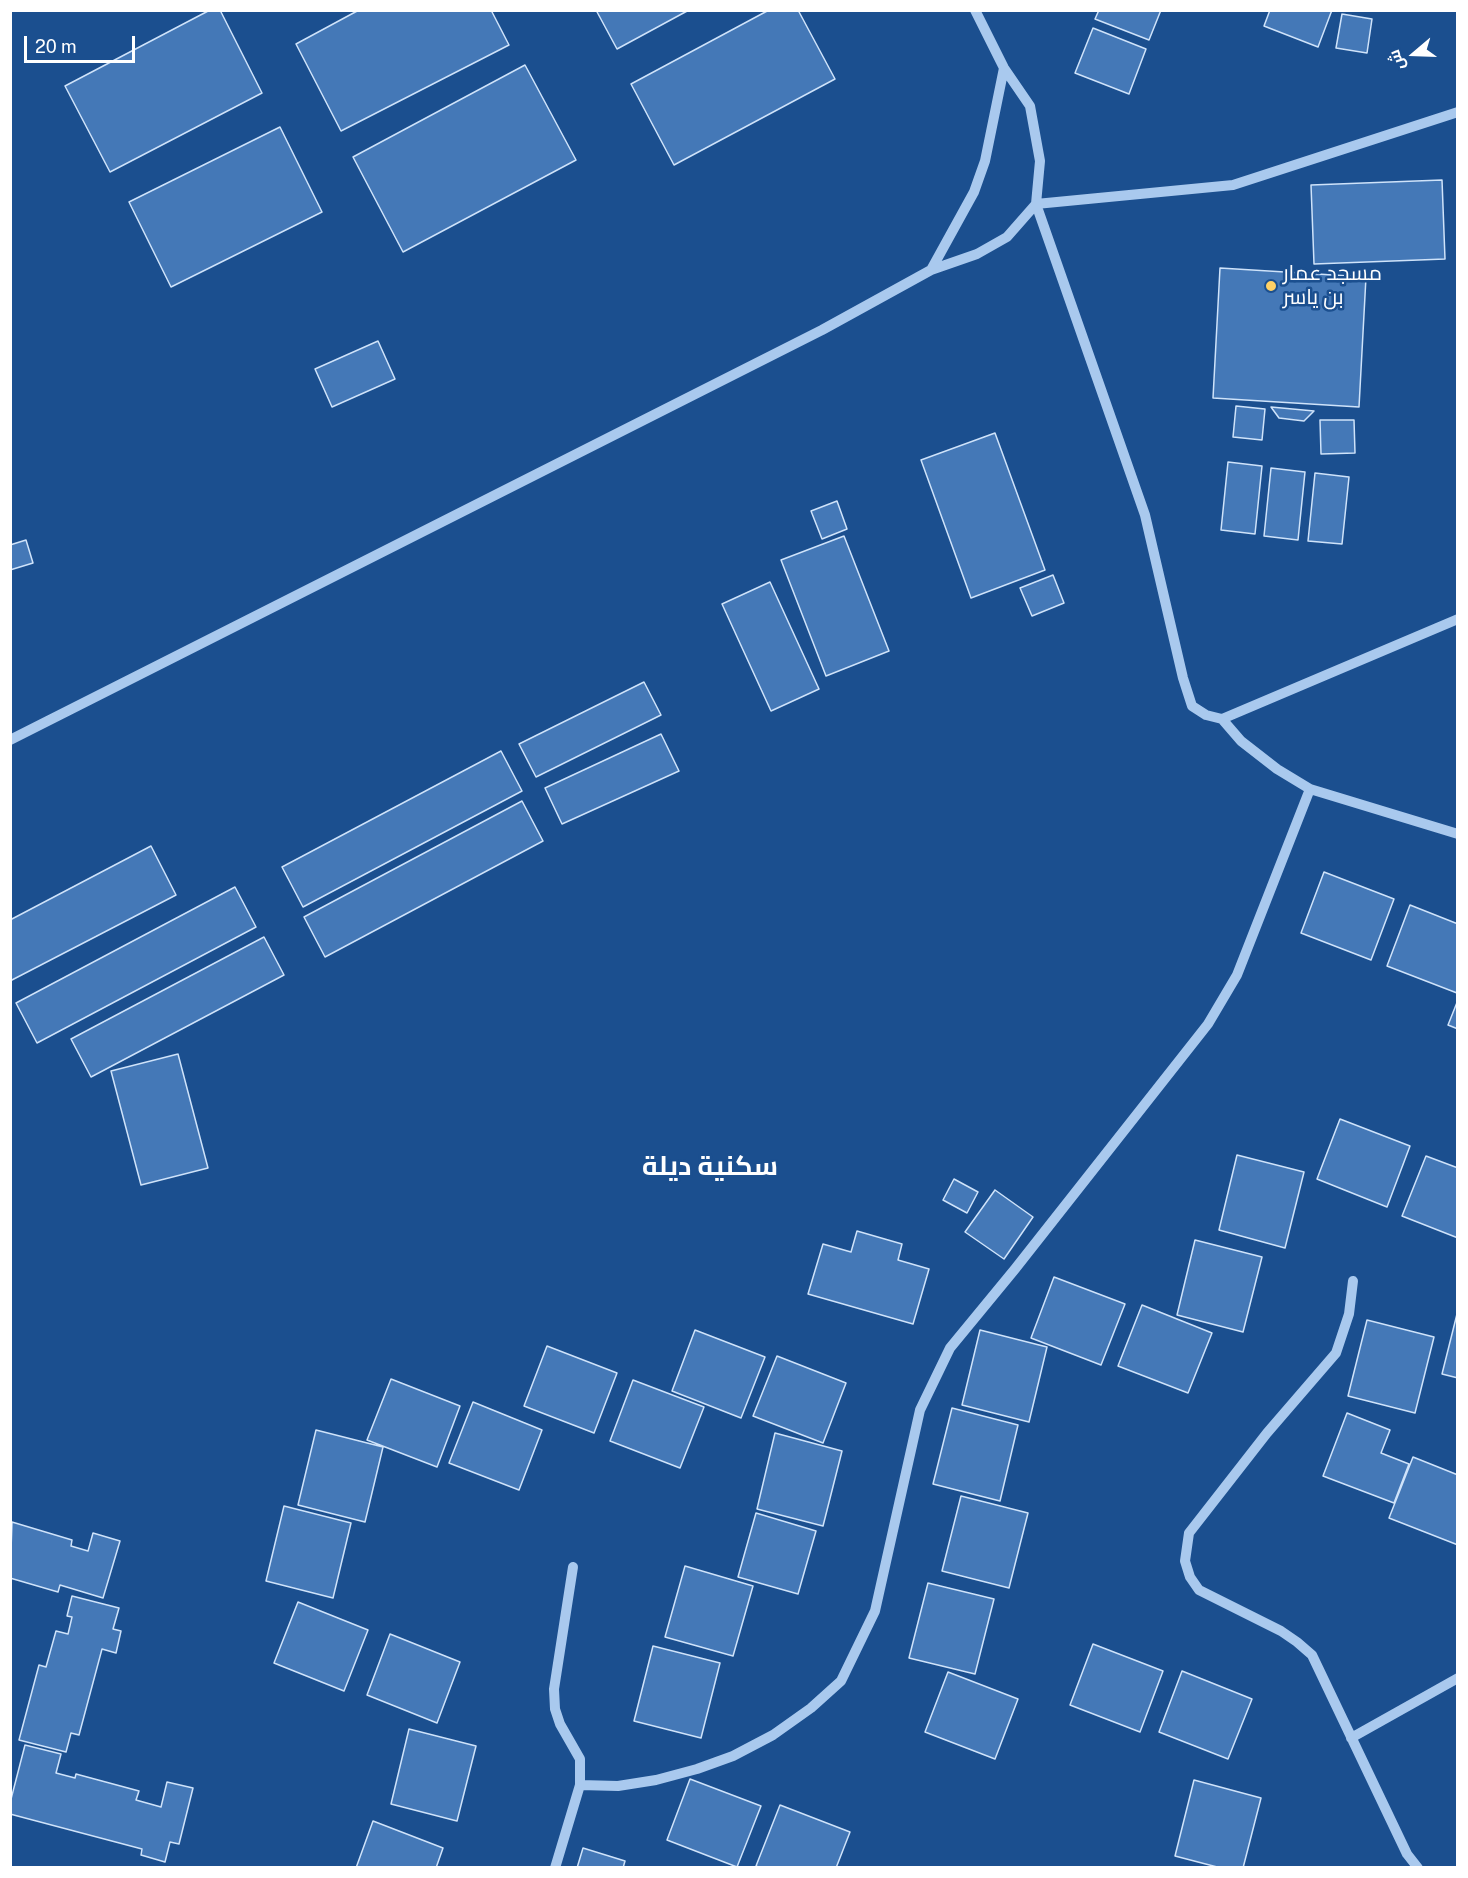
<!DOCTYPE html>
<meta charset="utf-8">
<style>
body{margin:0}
#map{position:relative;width:1468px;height:1878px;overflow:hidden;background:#1b4f8f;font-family:"Public Sans",Cairo,sans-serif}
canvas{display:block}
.frame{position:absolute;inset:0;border:12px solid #fff;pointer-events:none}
.north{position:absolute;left:1384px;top:24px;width:60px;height:60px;-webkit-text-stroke:4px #1b4f8f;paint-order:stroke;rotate:251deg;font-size:16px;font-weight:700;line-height:24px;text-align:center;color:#fff}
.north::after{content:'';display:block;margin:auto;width:21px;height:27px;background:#fff;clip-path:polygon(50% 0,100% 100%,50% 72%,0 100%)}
.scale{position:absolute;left:24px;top:36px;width:111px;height:27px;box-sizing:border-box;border:3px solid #fff;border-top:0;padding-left:8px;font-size:18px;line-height:21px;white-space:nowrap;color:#fff;-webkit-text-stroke:4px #1b4f8f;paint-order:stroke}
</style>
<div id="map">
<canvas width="1468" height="1878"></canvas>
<div class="frame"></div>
<div class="north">ش</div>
<div class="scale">20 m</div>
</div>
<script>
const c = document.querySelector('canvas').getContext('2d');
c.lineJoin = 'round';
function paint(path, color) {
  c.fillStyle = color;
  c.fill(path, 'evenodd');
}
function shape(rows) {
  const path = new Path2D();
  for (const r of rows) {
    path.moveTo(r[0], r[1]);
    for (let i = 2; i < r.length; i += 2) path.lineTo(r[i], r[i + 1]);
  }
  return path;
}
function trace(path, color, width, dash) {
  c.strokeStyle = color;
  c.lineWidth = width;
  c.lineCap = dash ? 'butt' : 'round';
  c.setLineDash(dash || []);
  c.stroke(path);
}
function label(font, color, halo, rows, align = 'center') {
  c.font = font + ' "Public Sans",Cairo,sans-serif';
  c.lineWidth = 5;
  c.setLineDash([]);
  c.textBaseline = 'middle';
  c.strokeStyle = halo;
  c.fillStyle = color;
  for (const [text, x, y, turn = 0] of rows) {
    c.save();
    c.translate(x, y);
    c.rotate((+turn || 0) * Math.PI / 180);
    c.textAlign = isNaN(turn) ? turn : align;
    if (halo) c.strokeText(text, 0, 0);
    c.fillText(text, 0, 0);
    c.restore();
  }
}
const building = shape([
 [210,10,220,10,262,93,110,172,65,86,210,10],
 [359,10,491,10,509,45,341,131,296,44,359,10],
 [596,10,689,10,617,49,596,10],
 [769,10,798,10,835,79,674,165,631,84,769,10],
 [1099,10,1161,10,1149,40,1095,19,1099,10],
 [1270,10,1332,10,1318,47,1264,26,1270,10],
 [1342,14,1372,19,1367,53,1336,48,1342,14],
 [1093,28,1146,49,1129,94,1075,73,1093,28],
 [525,65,576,160,403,252,353,157,525,65],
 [280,127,322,212,171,287,129,202,280,127],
 [1442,180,1445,259,1314,264,1311,185,1442,180],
 [1220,268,1366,277,1359,407,1213,398,1220,268],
 [378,341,395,379,332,407,315,369,378,341],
 [1236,406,1265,409,1262,440,1233,437,1236,406],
 [1271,407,1314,411,1304,421,1279,418,1271,407],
 [1320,420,1354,420,1355,453,1321,454,1320,420],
 [995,433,1045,570,971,598,921,460,995,433],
 [1228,462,1262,466,1255,534,1221,530,1228,462],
 [1271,468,1305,472,1298,540,1264,536,1271,468],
 [1315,473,1349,477,1342,544,1308,541,1315,473],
 [837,501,847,529,822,539,811,511,837,501],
 [844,536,889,651,826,676,781,560,844,536],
 [26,540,33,563,10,570,10,545,26,540],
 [1053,575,1064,603,1032,616,1020,588,1053,575],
 [770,582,819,689,771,711,722,604,770,582],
 [644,682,661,715,536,777,519,744,644,682],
 [661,734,679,771,562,824,545,788,661,734],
 [501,751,522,791,303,907,282,867,501,751],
 [522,801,543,841,325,957,304,917,522,801],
 [151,846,176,895,10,981,10,920,151,846],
 [1324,872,1394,899,1371,960,1301,933,1324,872],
 [235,887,256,927,37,1043,16,1003,235,887],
 [1410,905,1458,924,1457,993,1387,966,1410,905],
 [264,937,284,975,91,1077,71,1039,264,937],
 [1458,1000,1458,1029,1448,1025,1458,1000],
 [178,1054,208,1168,141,1185,111,1071,178,1054],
 [1340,1119,1410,1146,1387,1207,1317,1179,1340,1119],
 [1237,1155,1304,1172,1285,1248,1219,1230,1237,1155],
 [1426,1156,1458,1168,1458,1238,1402,1216,1426,1156],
 [954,1179,978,1192,967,1213,943,1200,954,1179],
 [995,1190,1033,1217,1004,1259,965,1232,995,1190],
 [857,1231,902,1244,898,1260,929,1269,913,1324,808,1294,823,1244,851,1252,857,1231],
 [1195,1240,1262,1257,1243,1332,1177,1315,1195,1240],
 [1054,1277,1125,1304,1101,1365,1031,1338,1054,1277],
 [1142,1305,1212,1333,1188,1393,1118,1366,1142,1305],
 [1458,1310,1458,1378,1442,1374,1458,1310],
 [1367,1320,1434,1337,1415,1413,1348,1396,1367,1320],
 [695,1330,765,1357,741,1418,672,1391,695,1330],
 [980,1330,1047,1347,1029,1422,962,1405,980,1330],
 [547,1346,617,1373,594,1433,524,1406,547,1346],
 [777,1356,846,1383,823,1443,753,1416,777,1356],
 [391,1379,460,1406,437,1467,367,1440,391,1379],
 [633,1380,704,1407,680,1468,610,1441,633,1380],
 [473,1402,542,1430,519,1490,449,1463,473,1402],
 [952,1408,1018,1425,1000,1501,933,1484,952,1408],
 [1347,1413,1390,1430,1381,1453,1409,1464,1394,1503,1323,1476,1347,1413],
 [316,1430,383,1447,365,1522,298,1505,316,1430],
 [775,1433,842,1451,823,1526,757,1509,775,1433],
 [1413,1457,1458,1475,1458,1545,1389,1518,1413,1457],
 [961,1496,1028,1513,1009,1588,942,1571,961,1496],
 [284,1506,351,1523,333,1598,266,1581,284,1506],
 [756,1513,816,1531,798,1594,738,1577,756,1513],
 [12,1522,72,1540,71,1546,88,1551,93,1533,120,1541,103,1598,60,1585,58,1592,10,1578,12,1522],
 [685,1566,753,1586,733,1656,665,1637,685,1566],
 [928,1583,994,1599,975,1674,909,1658,928,1583],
 [72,1596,119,1608,113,1629,121,1631,116,1653,102,1649,79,1735,71,1733,66,1752,19,1740,39,1665,46,1667,56,1631,68,1634,72,1617,67,1616,72,1596],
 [298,1602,368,1630,344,1691,274,1663,298,1602],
 [390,1634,460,1662,437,1723,367,1695,390,1634],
 [1093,1644,1163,1671,1140,1732,1070,1705,1093,1644],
 [653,1646,720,1663,701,1738,634,1721,653,1646],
 [1182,1671,1252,1699,1228,1759,1159,1732,1182,1671],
 [948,1672,1018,1699,995,1759,925,1732,948,1672],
 [409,1729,476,1746,457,1821,391,1804,409,1729],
 [25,1745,61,1754,56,1773,75,1778,76,1774,139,1791,136,1800,161,1807,167,1782,193,1788,179,1844,170,1842,165,1862,141,1855,142,1849,10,1814,10,1803,25,1745],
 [690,1779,761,1806,737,1867,667,1840,690,1779],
 [1194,1780,1261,1798,1243,1868,1221,1868,1175,1856,1194,1780],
 [780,1805,850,1832,836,1868,761,1868,756,1866,780,1805],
 [373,1821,443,1848,436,1868,356,1868,373,1821],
 [583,1848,625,1861,623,1868,577,1868,583,1848]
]);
const minor = shape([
 [975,10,1004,68,1030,106,1040,161,1036,204,1145,515,1183,678,1192,706,1206,715,1222,719,1458,619],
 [931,270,974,192,985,161,1004,68],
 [1222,719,1241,741,1277,769,1310,789,1458,834],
 [10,740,822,330,931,270,977,254,1007,237,1036,204,1233,185,1458,112],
 [1353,1281,1349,1314,1336,1353,1267,1433,1189,1533,1185,1561,1190,1577,1199,1590,1281,1631,1297,1642,1312,1655,1407,1854,1418,1868],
 [1351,1738,1458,1678],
 [580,1785,618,1786,656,1780,697,1769,733,1756,773,1735,811,1708,841,1681,875,1611,920,1410,950,1348,1015,1269,1208,1024,1237,975,1310,789],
 [555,1868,580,1785,580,1759,560,1724,555,1709,554,1689,573,1567]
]);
const markers = [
 [1271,286,6,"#ffd166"]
];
const poiNames = [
 ["مسجد عمار",1283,274],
 ["بن ياسر",1283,298]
];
const districtNames = [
 ["سكنية ديلة",710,1167]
];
paint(building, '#4478b7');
trace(building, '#cfe3fa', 1.5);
trace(minor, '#a9c9ee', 10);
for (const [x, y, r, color] of markers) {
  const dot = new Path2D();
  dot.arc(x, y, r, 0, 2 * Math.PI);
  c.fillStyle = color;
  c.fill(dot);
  trace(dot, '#1b4f8f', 2);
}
label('21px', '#fff', '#1b4f8f', poiNames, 'left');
label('bold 27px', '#fff', '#1b4f8f', districtNames);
</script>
